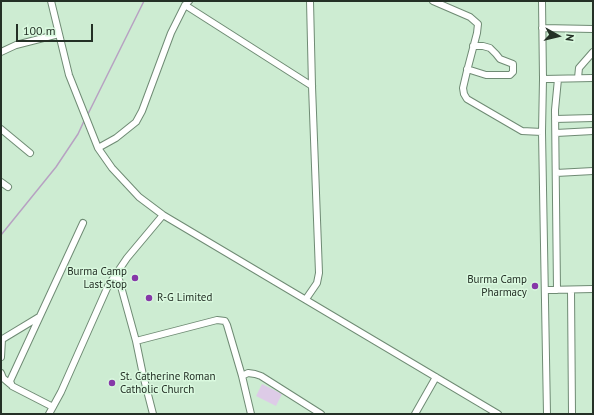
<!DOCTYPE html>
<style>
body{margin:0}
#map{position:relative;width:594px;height:415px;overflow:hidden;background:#cdecd2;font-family:"PT Sans",sans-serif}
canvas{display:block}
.frame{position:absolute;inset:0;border:2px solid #243026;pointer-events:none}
.north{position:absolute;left:538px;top:16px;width:40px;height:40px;-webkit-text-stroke:3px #daf9df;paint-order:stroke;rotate:98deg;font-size:11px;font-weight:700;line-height:16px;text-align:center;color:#243026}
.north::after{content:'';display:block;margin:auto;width:14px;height:18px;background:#243026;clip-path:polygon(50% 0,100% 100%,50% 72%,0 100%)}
.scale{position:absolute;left:16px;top:24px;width:77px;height:18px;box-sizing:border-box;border:2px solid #243026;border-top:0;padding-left:5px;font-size:12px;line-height:14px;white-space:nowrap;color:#243026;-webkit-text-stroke:3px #daf9df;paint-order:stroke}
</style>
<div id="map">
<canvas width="594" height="415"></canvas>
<div class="frame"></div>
<div class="north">N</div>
<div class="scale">100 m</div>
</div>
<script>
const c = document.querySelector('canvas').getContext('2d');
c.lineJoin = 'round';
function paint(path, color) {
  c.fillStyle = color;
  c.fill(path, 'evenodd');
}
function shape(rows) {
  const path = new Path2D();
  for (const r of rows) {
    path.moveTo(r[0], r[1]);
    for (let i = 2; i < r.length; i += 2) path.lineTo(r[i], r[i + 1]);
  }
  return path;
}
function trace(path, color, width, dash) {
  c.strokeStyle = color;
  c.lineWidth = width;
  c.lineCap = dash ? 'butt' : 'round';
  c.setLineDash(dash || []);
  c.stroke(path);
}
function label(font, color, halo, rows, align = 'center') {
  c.font = font + ' "PT Sans",sans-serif';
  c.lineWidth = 3;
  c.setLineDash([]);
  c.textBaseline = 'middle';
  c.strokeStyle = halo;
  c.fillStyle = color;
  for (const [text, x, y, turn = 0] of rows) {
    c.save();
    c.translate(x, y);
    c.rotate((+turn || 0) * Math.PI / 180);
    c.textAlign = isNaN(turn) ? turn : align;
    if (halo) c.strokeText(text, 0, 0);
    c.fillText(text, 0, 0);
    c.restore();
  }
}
const green = shape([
 [262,384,282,394,276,406,256,396]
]);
const stream = shape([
 [87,116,144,1],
 [1,235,56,167,78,134,84,121]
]);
const street = shape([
 [51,1,69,75,98,148,112,168,139,197,163,215,498,414],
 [433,1,470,17,478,24,477,33,467,71,463,88,464,94,467,99,522,131,542,132],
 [542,1,543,79,542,132,547,414],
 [185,5,312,86],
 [542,28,593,29],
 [1,52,16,45,59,34],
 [467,69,486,75,510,75,513,72,513,64,500,59,496,54,490,48,483,46,473,46],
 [578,78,579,68,593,52],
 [543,79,593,78],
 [555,119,593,118],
 [1,129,30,153],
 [556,133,593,131],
 [98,148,116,138,136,122,142,111,171,33,185,5,189,1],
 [556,173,593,171],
 [1,182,8,187],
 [117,272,136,341,143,375,153,414],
 [546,290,593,289],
 [557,290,555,110,558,79],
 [571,290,572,414],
 [306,299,317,283,319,273,312,86,310,1],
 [1,340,39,317],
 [136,341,217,320,225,321,227,325,242,376,251,414],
 [1,357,2,339],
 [1,373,3,378,10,384],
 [242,376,248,373,255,374,261,376,321,414],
 [53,407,12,386,10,381,83,223],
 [49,414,61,392,108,286,127,258,163,215],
 [415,414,436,377]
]);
const markers = [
 [135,278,4,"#8638a8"],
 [535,286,4,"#8638a8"],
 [149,298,4,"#8638a8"],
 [112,383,4,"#8638a8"]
];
const poiNames = [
 ["Burma Camp",127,272],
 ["Last Stop",127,285],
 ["Burma Camp",527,280],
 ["Pharmacy",527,293],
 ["R-G Limited",157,298,"left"],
 ["St. Catherine Roman",120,377,"left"],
 ["Catholic Church",120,390,"left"]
];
paint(green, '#ddcbe7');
trace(stream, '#b7a1c2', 1.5);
trace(street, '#6f8b74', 8);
trace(street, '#fff', 6);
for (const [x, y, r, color] of markers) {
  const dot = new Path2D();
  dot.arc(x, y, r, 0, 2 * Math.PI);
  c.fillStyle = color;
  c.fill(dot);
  trace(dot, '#daf9df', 1.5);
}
label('11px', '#243026', '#daf9df', poiNames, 'right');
</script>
